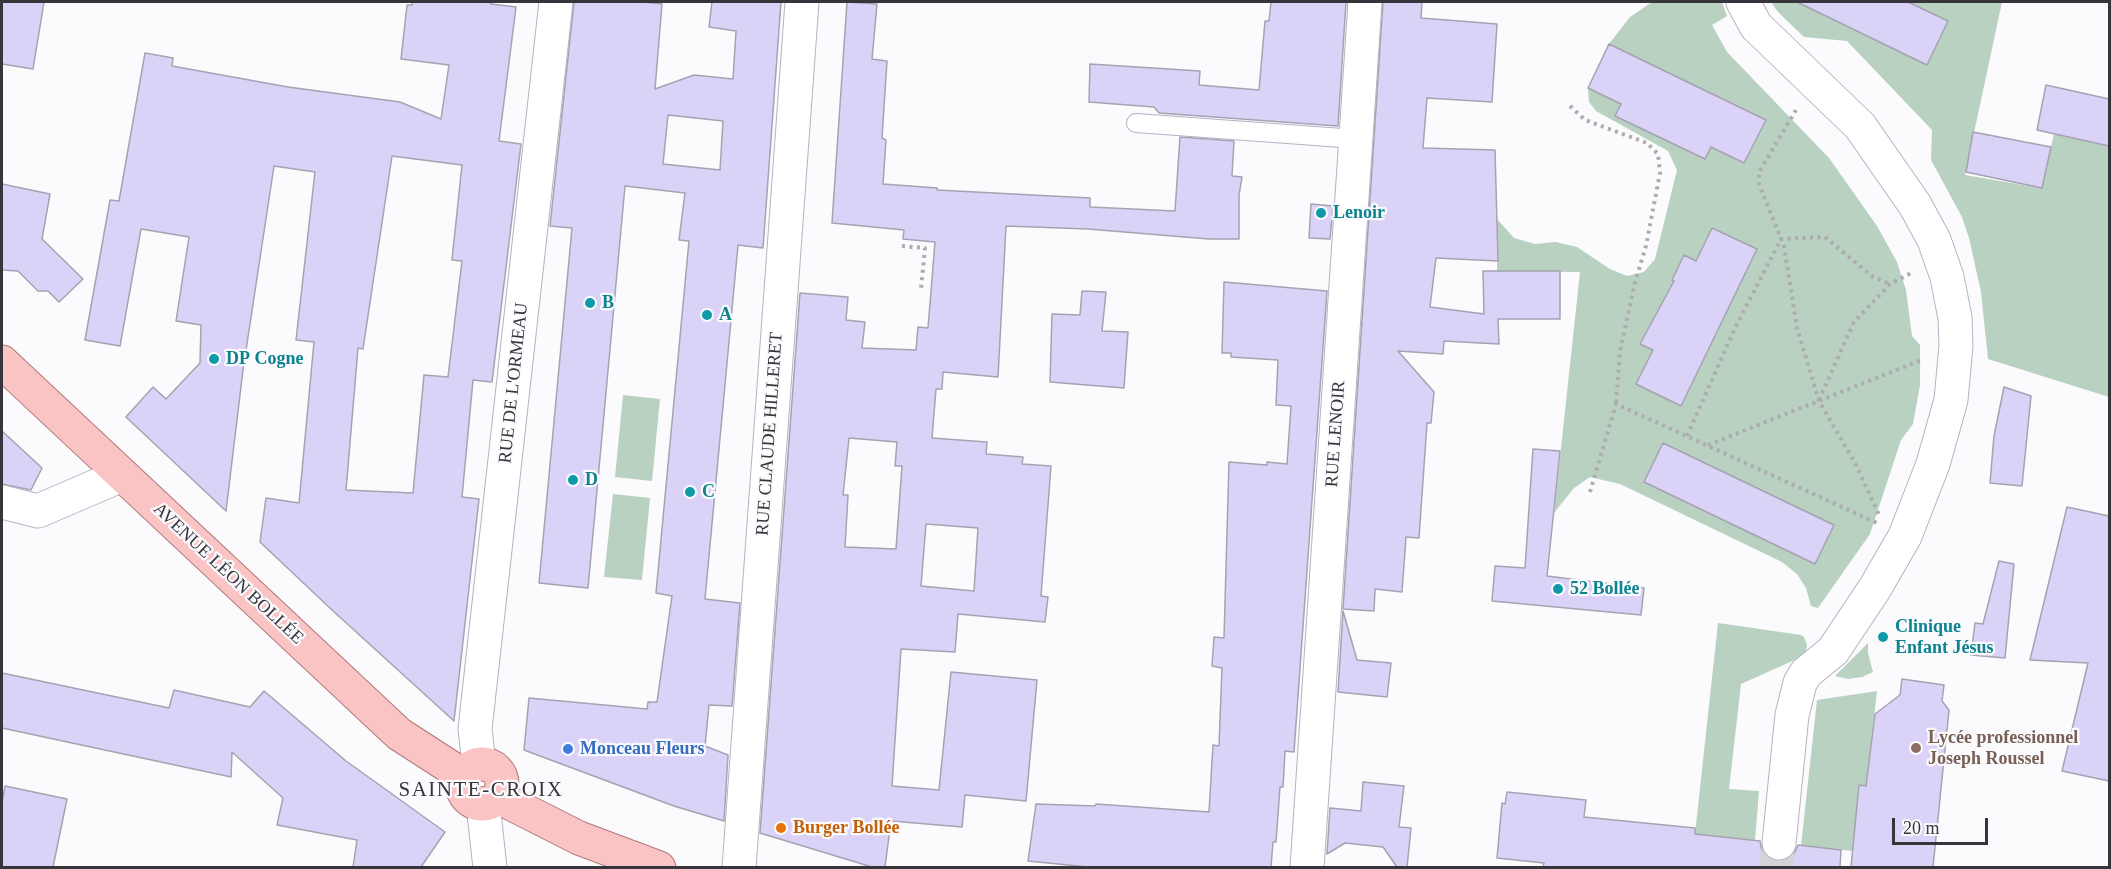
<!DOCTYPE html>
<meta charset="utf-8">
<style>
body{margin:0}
#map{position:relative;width:2111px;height:869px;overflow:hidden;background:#fbfafd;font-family:Georgia,serif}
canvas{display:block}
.frame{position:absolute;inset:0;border:3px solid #36353b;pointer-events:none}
.scale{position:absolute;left:1892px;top:818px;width:96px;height:27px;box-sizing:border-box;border:3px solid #36353b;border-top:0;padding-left:8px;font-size:18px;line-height:21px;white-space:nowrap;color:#36353b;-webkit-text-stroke:4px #fbfafd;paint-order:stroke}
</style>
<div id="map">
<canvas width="2111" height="869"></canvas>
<div class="frame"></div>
<div class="scale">20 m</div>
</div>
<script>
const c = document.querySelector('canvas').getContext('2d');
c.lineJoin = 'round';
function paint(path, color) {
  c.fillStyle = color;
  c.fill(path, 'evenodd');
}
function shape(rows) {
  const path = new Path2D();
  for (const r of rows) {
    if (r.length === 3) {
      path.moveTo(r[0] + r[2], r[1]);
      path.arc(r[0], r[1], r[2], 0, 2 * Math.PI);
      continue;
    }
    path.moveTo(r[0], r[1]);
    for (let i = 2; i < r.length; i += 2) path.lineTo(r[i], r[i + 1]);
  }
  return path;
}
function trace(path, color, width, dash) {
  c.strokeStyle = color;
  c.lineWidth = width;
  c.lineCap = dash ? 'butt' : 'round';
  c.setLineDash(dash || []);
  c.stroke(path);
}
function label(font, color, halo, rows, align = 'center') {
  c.font = font + ' Georgia,serif';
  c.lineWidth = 4.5;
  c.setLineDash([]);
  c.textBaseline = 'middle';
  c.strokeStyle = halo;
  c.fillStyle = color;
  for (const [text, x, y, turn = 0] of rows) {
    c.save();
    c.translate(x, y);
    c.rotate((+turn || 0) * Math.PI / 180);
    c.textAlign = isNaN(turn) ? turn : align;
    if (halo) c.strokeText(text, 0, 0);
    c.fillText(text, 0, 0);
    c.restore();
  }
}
const green = shape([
 [1652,2,1722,2,1727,16,1712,25,1727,52,1829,158,1877,226,1897,262,1906,290,1912,336,1920,345,1920,385,1913,424,1901,440,1870,534,1818,608,1811,606,1806,588,1797,574,1782,562,1620,484,1590,477,1574,488,1554,513,1580,272,1497,271,1497,219,1514,238,1535,244,1556,242,1577,247,1610,269,1627,276,1644,272,1655,259,1677,170,1668,151,1596,111,1589,102,1588,88,1609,44,1630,17],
 [1771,2,1800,2,1927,65,1948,21,1908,2,2002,2,1965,175,2041,188,2054,134,2109,146,2109,397,1988,359,1981,292,1969,238,1962,217,1931,160,1932,130,1847,41,1804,37,1778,12],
 [623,395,660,399,652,481,615,477],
 [613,494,650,498,642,580,604,577],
 [1718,623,1801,635,1804,637,1807,645,1805,654,1799,658,1741,684,1729,789,1759,791,1755,840,1695,834],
 [1868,643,1868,653,1873,672,1862,677,1848,679,1835,676],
 [1877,691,1866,786,1859,785,1853,851,1801,846,1817,700]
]);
const building = shape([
 [2,2,44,2,33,69,2,64,2,2],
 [413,2,491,2,491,4,516,7,499,141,521,144,492,382,473,380,462,497,479,499,454,721,332,610,260,542,266,498,299,503,314,342,296,340,315,172,274,166,243,370,226,511,126,417,153,387,166,399,200,363,201,325,176,321,189,237,141,229,120,346,85,340,110,200,119,201,145,53,173,58,172,66,288,87,400,102,441,119,449,65,401,59,407,5,412,5,413,2],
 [392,156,462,165,452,260,462,261,448,377,424,375,413,493,346,490,358,348,363,349,392,156],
 [574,2,643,2,662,4,655,89,694,75,733,79,736,31,709,27,712,2,781,2,763,248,738,245,705,599,740,603,732,706,709,705,705,746,728,755,724,821,674,806,524,750,529,698,647,709,648,702,657,702,672,596,656,593,689,241,679,240,685,193,625,186,588,588,539,583,572,228,550,226,574,2],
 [668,115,723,121,720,170,663,164,668,115],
 [847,2,877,4,872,59,887,61,882,138,886,140,883,184,937,188,937,190,1090,198,1090,207,1175,211,1180,137,1234,141,1232,176,1242,177,1239,195,1239,239,1209,239,1088,229,1006,226,998,377,943,372,942,389,936,389,932,438,987,442,986,454,1023,457,1022,464,1051,466,1041,596,1048,597,1045,622,958,614,955,652,901,649,892,786,939,790,951,672,1037,680,1026,801,965,795,962,827,891,821,885,867,872,867,760,833,800,293,848,297,846,320,865,322,862,348,916,350,918,327,928,328,935,242,903,239,904,230,832,223,847,2],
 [849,438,897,442,895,466,902,466,896,549,845,547,848,495,843,495,849,438],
 [926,524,978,528,974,591,921,586,926,524],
 [1271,2,1346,2,1338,126,1159,113,1154,107,1089,102,1090,64,1200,71,1199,85,1259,90,1265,21,1269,21,1271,2],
 [1383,2,1422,2,1421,18,1497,24,1492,102,1427,98,1423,148,1495,150,1498,261,1436,258,1430,307,1484,314,1483,271,1560,271,1560,319,1498,319,1499,344,1444,341,1443,354,1398,351,1434,392,1431,423,1427,423,1419,538,1406,537,1402,592,1375,589,1374,611,1343,609,1383,2],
 [1797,2,1908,2,1948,21,1927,65,1797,2],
 [1609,44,1766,120,1744,163,1711,147,1705,159,1615,116,1621,104,1588,88,1609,44],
 [2046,85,2109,99,2109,146,2037,130,2046,85],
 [1973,132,2051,147,2042,188,1966,172,1973,132],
 [2,184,50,194,42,239,83,279,59,302,48,291,38,291,18,271,2,270,2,184],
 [1311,204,1333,206,1330,239,1309,238,1311,204],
 [1712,228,1757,249,1681,406,1636,384,1653,350,1640,344,1674,281,1672,280,1684,255,1696,261,1712,228],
 [1224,282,1327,291,1294,752,1285,751,1283,787,1280,787,1276,842,1273,842,1271,867,1088,867,1028,861,1036,804,1095,806,1096,804,1209,812,1213,745,1219,746,1222,668,1212,666,1214,637,1224,638,1229,462,1267,465,1267,462,1287,464,1291,406,1276,405,1278,360,1231,357,1231,353,1222,353,1224,282],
 [1082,291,1106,292,1102,331,1128,332,1124,388,1050,382,1052,314,1080,315,1082,291],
 [2004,387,2031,396,2022,486,1990,483,1994,436,2004,387],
 [2,431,42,468,31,490,2,484,2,431],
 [1663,443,1834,525,1815,564,1644,482,1663,443],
 [1533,449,1560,451,1547,576,1644,588,1641,615,1492,601,1495,566,1525,568,1533,449],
 [2067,507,2109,516,2109,781,2062,771,2088,663,2030,660,2067,507],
 [1999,561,2014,564,2005,658,1971,655,1975,623,1983,624,1999,561],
 [1343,611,1357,660,1391,663,1387,697,1338,692,1343,611],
 [2,673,169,708,174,690,250,707,264,691,346,761,445,832,421,867,353,867,357,840,277,825,283,798,232,752,231,777,2,728,2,673],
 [1902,679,1944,685,1942,701,1949,710,1933,867,1851,867,1859,785,1866,786,1875,714,1900,695,1902,679],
 [1363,782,1404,786,1399,827,1411,828,1407,867,1397,867,1383,847,1345,843,1327,854,1330,808,1361,811,1363,782],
 [5,786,67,799,53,867,2,867,2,803,5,786],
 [1507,792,1586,800,1584,817,1695,828,1695,834,1760,841,1762,851,1768,858,1777,862,1787,860,1794,854,1798,845,1841,850,1840,867,1543,867,1544,863,1497,858,1502,803,1505,804,1507,792]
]);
const minorTunnel = shape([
 [1776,868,1779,843]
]);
const path = shape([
 [1570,106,1585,120,1647,143,1658,154,1660,173,1646,246,1635,282,1620,352,1616,404],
 [1796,110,1759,172,1759,184,1784,246,1797,328,1819,401,1856,465,1879,515],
 [902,246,925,248,921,289],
 [1819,400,1854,322,1890,284,1913,272],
 [1687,436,1736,326,1781,239,1825,237,1873,277,1890,284],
 [1708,445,1924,359],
 [1590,492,1616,404,1877,523]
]);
const service = shape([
 [1136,123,1356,139]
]);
const minor = shape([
 [1743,2,1756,26,1860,126,1915,205,1934,240,1947,277,1955,318,1956,346,1951,400,1933,464,1905,536,1875,588,1833,651,1806,673,1800,683,1792,715,1779,843],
 [2,502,38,511,122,475],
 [479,764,475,729,556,2],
 [483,804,490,868],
 [739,868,802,2],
 [1307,868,1365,2]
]);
const primary = shape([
 [2,362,399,734,464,776],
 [482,784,20],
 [498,797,579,838,659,868]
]);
const markers = [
 [1321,213,6,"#0f9aa8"],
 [590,303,6,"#0f9aa8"],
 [707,315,6,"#0f9aa8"],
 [214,359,6,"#0f9aa8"],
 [573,480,6,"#0f9aa8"],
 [690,492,6,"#0f9aa8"],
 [1558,589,6,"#0f9aa8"],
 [1883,637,6,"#0f9aa8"],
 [1916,748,6,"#8d6e63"],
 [568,749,6,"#3f7fe0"],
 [781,828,6,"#e8710a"]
];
const cultureNames = [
 ["Lenoir",1333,213],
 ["B",602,303],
 ["A",719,315],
 ["DP Cogne",226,359],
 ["D",585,480],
 ["C",702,492],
 ["52 Bollée",1570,589],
 ["Clinique",1895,627],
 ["Enfant Jésus",1895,648]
];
const streetNames = [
 ["RUE DE L'ORMEAU",514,383,-84],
 ["RUE CLAUDE HILLERET",770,434,-86],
 ["RUE LENOIR",1336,434,-86],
 ["AVENUE LÉON BOLLÉE",228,574,43]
];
const educationNames = [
 ["Lycée professionnel",1928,738],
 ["Joseph Roussel",1928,759]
];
const shopNames = [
 ["Monceau Fleurs",580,749]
];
const foodNames = [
 ["Burger Bollée",793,828]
];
const quarterNames = [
 ["SAINTE-CROIX",481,790]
];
paint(green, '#b8d1c0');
paint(building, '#dbd3f7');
trace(building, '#a5a2b1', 1.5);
trace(minorTunnel, '#d4d3d6', 33, [33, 16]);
trace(service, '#b6b2c3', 20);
trace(minor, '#b6b2c3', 35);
trace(primary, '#b27879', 35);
trace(path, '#acabaf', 4, [3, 4.5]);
trace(service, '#fff', 18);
trace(minor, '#fff', 33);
trace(primary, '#f9c4c3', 33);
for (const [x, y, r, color] of markers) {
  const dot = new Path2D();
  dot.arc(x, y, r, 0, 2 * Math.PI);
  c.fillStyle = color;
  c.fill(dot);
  trace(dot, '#fbfafd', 2);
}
label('bold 18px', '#0d838f', '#fbfafd', cultureNames, 'left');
label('18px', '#36353b', '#fbfafd', streetNames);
label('bold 18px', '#785e54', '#fbfafd', educationNames, 'left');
label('bold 18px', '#366cbe', '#fbfafd', shopNames, 'left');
label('bold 18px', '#c56008', '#fbfafd', foodNames, 'left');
c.letterSpacing = '1.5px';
label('21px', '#36353b', '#fbfafd', quarterNames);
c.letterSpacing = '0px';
</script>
